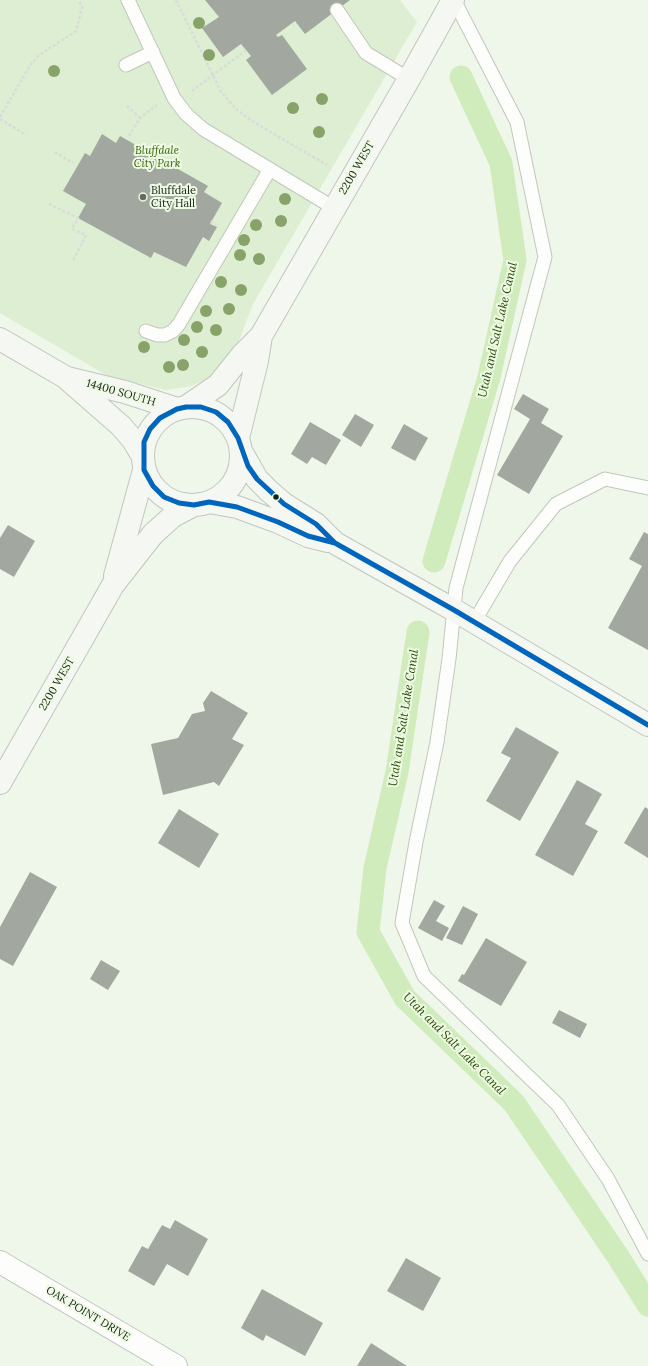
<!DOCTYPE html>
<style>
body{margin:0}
canvas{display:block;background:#eff7ea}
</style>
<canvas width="648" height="1366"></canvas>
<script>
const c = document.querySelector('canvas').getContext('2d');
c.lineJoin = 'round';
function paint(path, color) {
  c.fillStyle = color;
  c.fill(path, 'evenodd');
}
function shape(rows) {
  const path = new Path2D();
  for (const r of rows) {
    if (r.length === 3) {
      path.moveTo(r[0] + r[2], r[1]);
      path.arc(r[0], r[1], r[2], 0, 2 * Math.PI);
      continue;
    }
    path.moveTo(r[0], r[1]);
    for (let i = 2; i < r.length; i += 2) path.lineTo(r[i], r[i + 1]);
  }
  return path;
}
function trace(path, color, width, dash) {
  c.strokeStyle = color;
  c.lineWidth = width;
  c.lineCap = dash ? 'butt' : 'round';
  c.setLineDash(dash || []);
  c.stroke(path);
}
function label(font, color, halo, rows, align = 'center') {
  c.font = font + ' Lora,serif';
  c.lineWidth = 4;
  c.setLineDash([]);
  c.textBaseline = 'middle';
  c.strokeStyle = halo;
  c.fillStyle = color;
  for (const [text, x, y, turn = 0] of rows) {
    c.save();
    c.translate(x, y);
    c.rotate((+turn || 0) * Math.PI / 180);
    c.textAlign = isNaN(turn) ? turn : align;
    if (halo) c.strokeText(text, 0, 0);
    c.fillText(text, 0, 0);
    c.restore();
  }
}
const green = shape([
 [0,0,400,0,417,22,253,304,238,343,229,359,220,370,208,378,192,386,165,390,106,375,0,313]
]);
const canal = shape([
 [434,561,489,377,515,260,501,163,461,77],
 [418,632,397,772,375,868,368,932,405,998,514,1103,619,1258,648,1305]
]);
const building = shape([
 [205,0,350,0,305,34,295,21,276,35,278,37,282,35,307,69,272,95,246,60,251,56,241,44,223,57,202,28,219,17],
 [102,134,116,143,120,136,208,186,204,192,222,203,210,224,217,227,209,241,203,237,186,267,154,252,151,258,78,218,86,204,63,191,85,153,90,156],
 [523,394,549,409,541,423,563,436,529,494,497,475,530,419,514,409],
 [355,414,374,425,361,447,342,435],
 [310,422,341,440,326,465,312,457,307,464,291,454],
 [404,424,428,438,415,461,391,448],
 [8,525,35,541,14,577,0,569,0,538],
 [644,532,648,534,648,650,608,628,642,566,629,559],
 [211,691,248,713,232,739,244,745,219,786,214,782,163,795,151,744,178,738,192,714,205,711,203,703],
 [516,727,559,752,520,821,486,801,511,758,501,753],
 [577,780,602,794,585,824,598,831,573,876,535,855],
 [645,807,648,809,648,858,624,843],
 [179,809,219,834,199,868,158,843],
 [30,872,57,887,13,966,0,959,0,927],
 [434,900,445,906,436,921,449,928,442,941,418,928],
 [463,906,478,914,462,945,446,938],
 [486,938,527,962,501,1006,458,981,462,974,464,975],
 [101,960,120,971,108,990,90,979],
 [559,1010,587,1024,580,1038,552,1023],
 [175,1220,208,1239,188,1276,167,1264,154,1286,128,1271,142,1246,148,1249,162,1225,170,1229],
 [406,1258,441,1278,423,1311,387,1291],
 [262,1289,323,1323,305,1356,266,1335,263,1341,241,1328],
 [371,1343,407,1366,357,1366]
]);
const path = shape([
 [176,0,221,92,236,109,252,121,327,165],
 [192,91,246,50],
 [127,106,140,118],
 [0,117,29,67,38,56,76,31,82,7,79,0],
 [0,119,26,135],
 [129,136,140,118,157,105],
 [55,152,73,163],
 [49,204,78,218,72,229,86,235,73,261],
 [211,221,216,225]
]);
const lane = shape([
 [128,0,174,98,186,114,203,129,334,208],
 [454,0,517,122,545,257,456,588,449,659,437,742,416,842,402,923,424,976,558,1105,608,1179,648,1254],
 [337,10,366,53,409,79],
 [126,65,153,52],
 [146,331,157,335,165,335,173,331,179,324,270,169],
 [474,622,510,561,556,504,605,479,648,488]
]);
const street = shape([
 [0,1262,176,1366]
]);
const secondary = shape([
 [0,339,65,377,121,426,133,440,143,457],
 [67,378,125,392,177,409],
 [186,407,218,385,242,355,261,336,409,79,453,0],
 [192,456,49],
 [238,438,257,361,261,336],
 [241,451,257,479,269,491,284,504,316,524,335,543,454,610,648,725],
 [209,502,237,507,278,522,308,536,328,541],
 [115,576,144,470],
 [0,783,113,585,153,534,173,516,194,505]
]);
const bus1 = shape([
 [186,407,201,407,216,412,228,422,238,438,248,466,257,479,284,504,316,524,335,543,308,536,278,522,237,507,209,502,194,505,179,503,164,497,153,486,144,470,144,442,150,429,160,418,177,409,186,407],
 [335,543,454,610,648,725]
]);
const trees = [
 [199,23],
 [209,55],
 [54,71],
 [322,99],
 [293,108],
 [319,132],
 [285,199],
 [281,221],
 [256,225],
 [244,240],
 [240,255],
 [259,259],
 [221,282],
 [241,290],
 [229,309],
 [206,311],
 [197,327],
 [216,330],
 [184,340],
 [144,347],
 [202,352],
 [183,365],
 [169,367]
];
const markers = [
 [143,197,4,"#656b61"],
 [276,497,3.5,"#1b2017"]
];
const parkNames = [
 ["Bluffdale",157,151],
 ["City Park",157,164]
];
const streetNames = [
 ["2200 WEST",357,168,-60],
 ["14400 SOUTH",121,393,16],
 ["2200 WEST",57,684,-60],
 ["OAK POINT DRIVE",88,1314,31]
];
const poiNames = [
 ["Bluffdale",151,191],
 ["City Hall",151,204]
];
const waterNames = [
 ["Utah and Salt Lake Canal",498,330,-77],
 ["Utah and Salt Lake Canal",404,718,-81],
 ["Utah and Salt Lake Canal",454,1044,45]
];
paint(green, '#ddeed3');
trace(canal, '#d0ecbc', 23);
paint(building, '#a2a89f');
trace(lane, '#c0c7bc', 15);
trace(street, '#c0c7bc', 24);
trace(secondary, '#c0c7bc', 24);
trace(path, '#dadcd8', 2.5, [3, 2]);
trace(lane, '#fdfefc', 13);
trace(street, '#fdfefc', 22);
trace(secondary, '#f4f7f2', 22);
trace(bus1, '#0065bd', 5);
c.fillStyle = '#88a369';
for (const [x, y] of trees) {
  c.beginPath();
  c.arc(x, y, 6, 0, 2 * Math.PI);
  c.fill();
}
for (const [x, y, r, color] of markers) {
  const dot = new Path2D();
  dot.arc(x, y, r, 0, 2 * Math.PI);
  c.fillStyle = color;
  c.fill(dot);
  trace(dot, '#eefce5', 1.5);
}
label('italic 11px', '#345f00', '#eefce5', parkNames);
label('11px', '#1b2017', '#eefce5', streetNames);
label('11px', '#1b2017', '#eefce5', poiNames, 'left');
label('italic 12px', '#264601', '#eefce5', waterNames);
</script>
